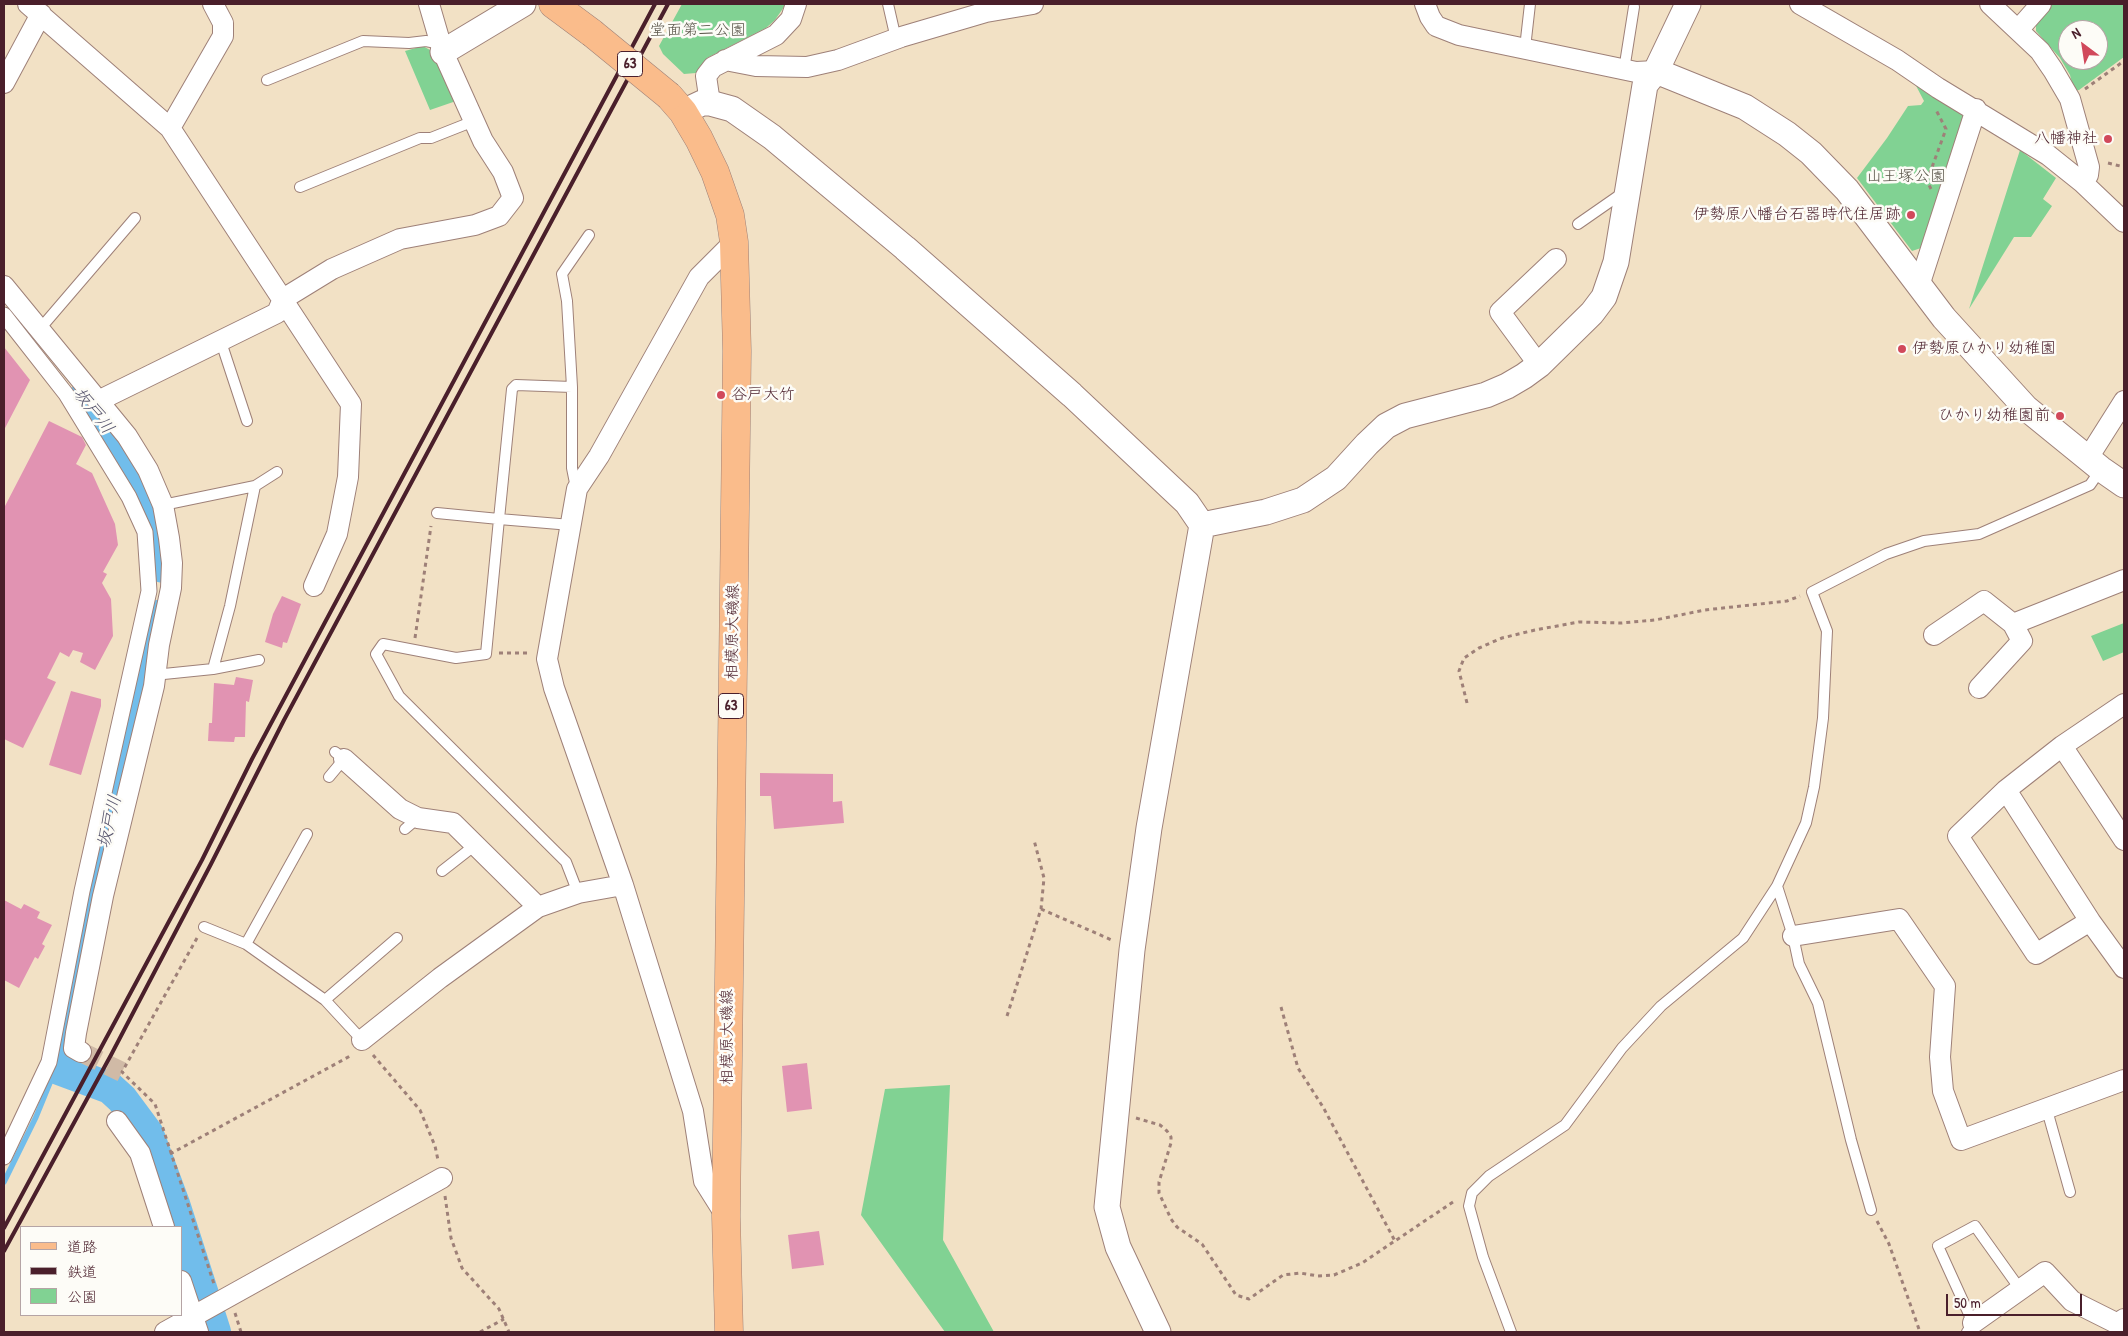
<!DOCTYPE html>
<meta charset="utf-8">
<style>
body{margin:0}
#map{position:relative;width:2128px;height:1336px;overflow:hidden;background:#f2e1c5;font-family:"Patrick Hand","Klee One",sans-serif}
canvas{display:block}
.frame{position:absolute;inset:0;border:5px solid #4a1f2b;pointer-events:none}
.legend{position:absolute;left:20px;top:1226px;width:162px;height:90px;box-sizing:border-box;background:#fdfcf7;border:1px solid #b5a4a5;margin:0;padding:6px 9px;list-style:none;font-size:15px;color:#4a1f2b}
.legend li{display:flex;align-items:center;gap:10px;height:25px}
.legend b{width:25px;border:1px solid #b5a4a5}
.north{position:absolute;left:2058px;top:20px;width:50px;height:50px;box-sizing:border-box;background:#fdfcf7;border:1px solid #b5a4a5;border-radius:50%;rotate:329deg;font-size:14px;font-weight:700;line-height:20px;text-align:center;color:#4a1f2b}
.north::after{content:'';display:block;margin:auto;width:18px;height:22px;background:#d1495b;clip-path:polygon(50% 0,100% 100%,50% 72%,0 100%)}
.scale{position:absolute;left:1946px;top:1294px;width:136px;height:22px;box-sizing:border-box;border:2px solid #4a1f2b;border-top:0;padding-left:6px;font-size:15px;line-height:18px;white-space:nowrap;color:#4a1f2b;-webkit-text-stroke:4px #fdfcf7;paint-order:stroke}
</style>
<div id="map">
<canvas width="2128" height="1336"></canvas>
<div class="frame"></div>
<ul class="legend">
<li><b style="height:6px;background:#fabc8b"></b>道路</li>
<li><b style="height:6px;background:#4a1f2b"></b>鉄道</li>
<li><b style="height:14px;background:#81d293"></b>公園</li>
</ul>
<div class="north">N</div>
<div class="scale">50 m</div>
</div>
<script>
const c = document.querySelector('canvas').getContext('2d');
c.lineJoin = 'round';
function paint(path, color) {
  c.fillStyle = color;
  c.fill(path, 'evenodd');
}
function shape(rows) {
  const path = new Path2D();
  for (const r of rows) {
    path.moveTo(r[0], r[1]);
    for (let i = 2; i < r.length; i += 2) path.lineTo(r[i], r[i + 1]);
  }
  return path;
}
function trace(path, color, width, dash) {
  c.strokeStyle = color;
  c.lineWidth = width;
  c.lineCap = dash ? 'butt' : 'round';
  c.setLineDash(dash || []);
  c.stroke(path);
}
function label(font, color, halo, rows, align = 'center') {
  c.font = font + ' "Patrick Hand","Klee One",sans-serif';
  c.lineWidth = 5;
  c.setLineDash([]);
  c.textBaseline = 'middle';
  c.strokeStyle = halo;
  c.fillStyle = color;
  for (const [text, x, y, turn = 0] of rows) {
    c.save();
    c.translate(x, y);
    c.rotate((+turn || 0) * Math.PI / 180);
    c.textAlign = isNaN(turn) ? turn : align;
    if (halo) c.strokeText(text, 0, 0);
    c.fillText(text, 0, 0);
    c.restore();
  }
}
const green = shape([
 [682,4,786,4,775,20,766,28,707,58,696,73,684,74,663,54,659,46],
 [2048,4,2124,4,2124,57,2079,90,2074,91,2070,75,2060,58,2036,31,2036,17],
 [2068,30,2098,30,2098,60,2068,60],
 [423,46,437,54,459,100,430,110,405,51],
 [1913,80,1963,109,1966,121,1924,247,1912,251,1857,178,1887,138,1908,106,1921,105,1924,101],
 [2020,150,2056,178,2043,199,2052,206,2031,237,2014,237,1969,309],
 [2124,623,2124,652,2103,661,2091,636],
 [950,1085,943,1240,994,1332,945,1332,861,1215,885,1089]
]);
const stream = shape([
 [4,1182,36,1117,56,1068]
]);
const river = shape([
 [84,398,129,456,144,485,158,531,163,567],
 [157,616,110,831,89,911,56,1068,110,1088,122,1099,148,1134,174,1204,215,1332]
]);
const building = shape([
 [4,347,30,380,4,430],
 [49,421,82,437,86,445,76,464,92,473,115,524,118,545,103,572,107,574,102,583,111,599,113,636,95,670,80,662,83,653,73,650,69,657,60,652,47,678,56,682,23,748,4,739,4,508],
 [282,596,301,604,287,643,283,642,282,648,265,642,273,614],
 [236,677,253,680,249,702,246,701,245,737,235,737,234,742,208,741,209,723,212,723,214,683,234,685],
 [71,691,101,699,101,706,81,775,49,765],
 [760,773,833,774,833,802,842,801,844,823,774,829,771,796,760,796],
 [4,900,21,909,24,904,40,912,37,918,52,925,42,944,45,946,38,959,35,957,19,988,4,980],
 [807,1063,812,1109,787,1112,782,1066],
 [819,1231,824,1265,792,1269,788,1235]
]);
const minorTunnel = shape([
 [81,1052,122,1072]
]);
const path = shape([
 [2085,89,2124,61],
 [2108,163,2124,167],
 [1931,189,1927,181,1946,129,1936,110],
 [415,638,431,526],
 [499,653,530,653],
 [1467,703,1459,671,1464,658,1479,648,1502,638,1535,630,1579,622,1621,623,1655,620,1705,610,1787,601,1800,596],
 [1041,909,1114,941],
 [197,938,122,1072,155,1104,214,1284],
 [1281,1007,1298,1068,1323,1107,1395,1241],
 [1007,1016,1041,909,1044,878,1034,840],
 [373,1055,420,1110,435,1146,438,1160],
 [1136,1118,1160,1125,1167,1131,1171,1137,1171,1143,1159,1182,1159,1193,1171,1219,1177,1227,1202,1244,1236,1295,1249,1299,1283,1275,1300,1273,1318,1276,1334,1275,1362,1263,1456,1200],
 [170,1154,352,1055],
 [445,1196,451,1238,462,1268,499,1309,509,1332],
 [1877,1221,1889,1244,1920,1332],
 [235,1313,241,1332],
 [480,1332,504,1319]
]);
const service = shape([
 [888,4,896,39],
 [1525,48,1530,4],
 [1624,70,1634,7],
 [267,80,363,41,409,43,426,41,441,44],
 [300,187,420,138,431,138,474,121],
 [1578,224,1624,192],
 [39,330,135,218],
 [221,342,247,421],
 [576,488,572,468,572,387,567,301,562,274,589,235],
 [163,505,255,486,277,472],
 [437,513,499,519,512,389,516,385,572,387],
 [571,525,499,519,486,654,456,658,383,644,376,654,399,696,566,862,578,893],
 [213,669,230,606,255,486],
 [154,675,213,669,259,660],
 [329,777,344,759,335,752],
 [405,829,418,818],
 [442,871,474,846],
 [204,927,246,944,325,1000,362,1040],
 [246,944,307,834],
 [325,1000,397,938],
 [2047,1110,2070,1192],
 [1871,1210,1851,1140,1818,1003,1799,964,1793,936,1777,886,1806,823,1814,787,1823,718,1827,631,1812,592,1886,554,1924,541,1979,534,2090,485,2101,469],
 [1511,1332,1483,1257,1469,1206,1472,1193,1489,1176,1565,1125,1622,1048,1661,1006,1743,938,1777,886],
 [1967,1332,1973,1323,1938,1246,1975,1226,2020,1289]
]);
const pedestrian = shape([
 [4,315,66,394,129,497,145,532,149,591,82,891,49,1062,4,1157]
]);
const minor = shape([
 [28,4,170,128,351,404,348,477,337,534,314,586],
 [1425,4,1430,17,1436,26,1459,35,1636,72,1656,71],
 [1800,4,1897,60,1938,88,2048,155,2083,183,2124,222],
 [1990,4,2040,51,2053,70,2070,99,2089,167,2088,175,2083,183],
 [2018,30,2041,4],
 [725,60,756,66,807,67,838,60,901,37,986,12,1033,4],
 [4,83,41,14],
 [710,103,706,76,713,67,776,35,791,19,796,4],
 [170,128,223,36,223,23,213,4],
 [4,286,127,436,148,470,163,505,169,538,172,563,171,588,159,645,154,686,103,896,76,1033,74,1048,81,1052],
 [1919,286,1976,109],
 [1539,365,1500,312,1556,259],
 [98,401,277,313,283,299,332,269,400,239,475,225,499,216,513,198,503,172,483,141,443,52,429,4],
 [2088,458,2124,401],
 [1934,635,1984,601,2013,624,2124,580],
 [1979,688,2022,641,2013,624],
 [2124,704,2062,746,2124,840],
 [2062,746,2006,790,1958,836,2036,954,2090,921,2124,968],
 [344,759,400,809,418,818,453,823,538,907],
 [2006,790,2090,921],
 [1793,936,1899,919,1945,986,1940,1057,1943,1091,1961,1140,2124,1080],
 [362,1040,440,978,538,907,578,893,623,885],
 [117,1121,140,1153,164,1227],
 [726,1216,704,1181,693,1111,623,885,554,688,547,659,577,489,599,456,699,277,734,242],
 [181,1281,198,1332],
 [1973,1323,2045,1272,2072,1301,2118,1324,2124,1319],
 [165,1332,442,1178]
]);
const tertiary = shape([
 [443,52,523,4],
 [1656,71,1745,107,1787,134,1811,153,1847,190,1944,318,2026,408,2101,469,2124,485],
 [683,112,702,103,710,103,732,109,772,137,905,248,1072,395,1187,503,1202,525,1149,828,1132,950,1107,1207,1118,1247,1158,1332],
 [1202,525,1266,512,1303,500,1336,478,1367,444,1386,426,1405,416,1486,395,1507,386,1524,376,1539,365,1592,313,1604,297,1616,262,1645,85,1656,71,1688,4]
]);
const primary = shape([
 [553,4,592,33],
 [669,96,683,112,699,139,715,172,730,215,734,242,737,351,726,1216,729,1332]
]);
const rail = shape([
 [4,1228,202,860,252,759,655,4],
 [4,1251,111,1055,211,864,284,720,668,4]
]);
const primaryBridge = shape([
 [592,33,669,96]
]);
const markers = [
 [2108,139,5,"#d1495b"],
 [1911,215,5,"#d1495b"],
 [1902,349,5,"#d1495b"],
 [721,395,5,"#d1495b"],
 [2060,416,5,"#d1495b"]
];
const shields = [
 [630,64,25],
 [731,706,25]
];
const shieldNames = [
 ["63",630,64],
 ["63",731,706]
];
const parkNames = [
 ["堂面第二公園",698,31],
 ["山王塚公園",1906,177]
];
const poiNames = [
 ["八幡神社",2098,139],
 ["伊勢原八幡台石器時代住居跡",1901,215],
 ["伊勢原ひかり幼稚園",1912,349,"left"],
 ["谷戸大竹",731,395,"left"],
 ["ひかり幼稚園前",2050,416]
];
const streetNames = [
 ["相模原大磯線",733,632,-89],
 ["相模原大磯線",728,1037,-90]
];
const waterNames = [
 ["坂戸川",93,411,52],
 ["坂戸川",110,822,-77]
];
paint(green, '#81d293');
trace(stream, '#71bdeb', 5.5);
trace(river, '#71bdeb', 32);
paint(building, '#e193b2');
trace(minorTunnel, '#d0baa6', 20, [20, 10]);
trace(service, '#9e8078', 12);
trace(pedestrian, '#9e8078', 17);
trace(minor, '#9e8078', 22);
trace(tertiary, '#9e8078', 27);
trace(primary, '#9e8078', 29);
trace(path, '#9e8078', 3, [4, 4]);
trace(service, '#fff', 10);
trace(pedestrian, '#fff', 15);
trace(minor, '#fff', 20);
trace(tertiary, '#fff', 25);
trace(primary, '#fabc8b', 28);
trace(rail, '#4a1f2b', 4);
trace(primaryBridge, '#9e8078', 29, []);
trace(primaryBridge, '#fabc8b', 28);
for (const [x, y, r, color] of markers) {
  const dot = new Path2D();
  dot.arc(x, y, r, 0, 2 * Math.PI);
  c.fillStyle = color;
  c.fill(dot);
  trace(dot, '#fdfcf7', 2);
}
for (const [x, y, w] of shields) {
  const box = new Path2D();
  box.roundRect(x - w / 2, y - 12.5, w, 25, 4);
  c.fillStyle = '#fdfcf7';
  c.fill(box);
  trace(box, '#4a1f2b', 1);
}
label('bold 15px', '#4a1f2b', null, shieldNames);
label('16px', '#5a554a', '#fdfcf7', parkNames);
label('16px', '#4a1f2b', '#fdfcf7', poiNames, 'right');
label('16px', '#4a1f2b', '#fdfcf7', streetNames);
label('italic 18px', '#58566e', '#fdfcf7', waterNames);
</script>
